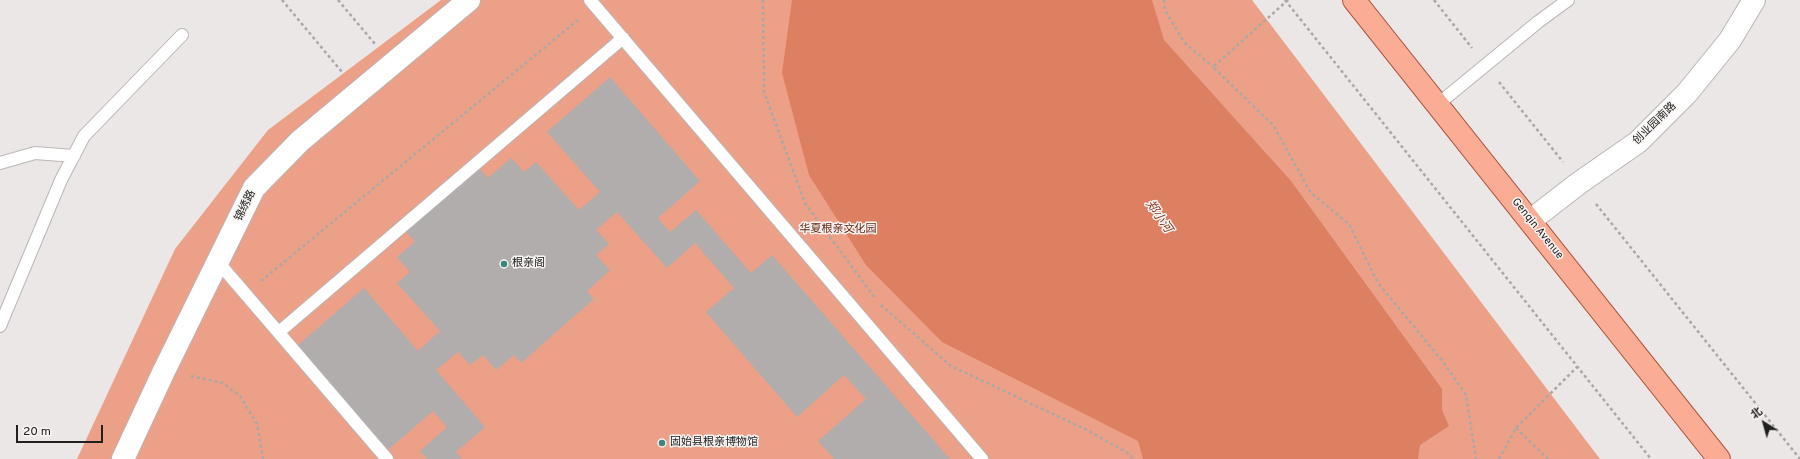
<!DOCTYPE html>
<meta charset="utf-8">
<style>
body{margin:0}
#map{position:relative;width:1800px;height:459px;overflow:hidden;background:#ebe7e6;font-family:Overpass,"Noto Sans SC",sans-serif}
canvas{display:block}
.north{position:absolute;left:1744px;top:403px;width:40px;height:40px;-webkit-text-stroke:3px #f8f4f3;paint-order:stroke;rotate:323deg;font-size:11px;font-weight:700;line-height:16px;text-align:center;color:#21201f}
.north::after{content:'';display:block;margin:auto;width:14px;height:18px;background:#21201f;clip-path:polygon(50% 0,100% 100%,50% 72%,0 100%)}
.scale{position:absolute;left:16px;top:425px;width:87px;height:18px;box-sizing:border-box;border:2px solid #21201f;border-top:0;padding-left:5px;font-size:12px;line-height:14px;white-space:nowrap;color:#21201f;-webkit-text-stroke:3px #f8f4f3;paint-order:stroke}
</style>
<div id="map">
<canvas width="1800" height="459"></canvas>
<div class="north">北</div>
<div class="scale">20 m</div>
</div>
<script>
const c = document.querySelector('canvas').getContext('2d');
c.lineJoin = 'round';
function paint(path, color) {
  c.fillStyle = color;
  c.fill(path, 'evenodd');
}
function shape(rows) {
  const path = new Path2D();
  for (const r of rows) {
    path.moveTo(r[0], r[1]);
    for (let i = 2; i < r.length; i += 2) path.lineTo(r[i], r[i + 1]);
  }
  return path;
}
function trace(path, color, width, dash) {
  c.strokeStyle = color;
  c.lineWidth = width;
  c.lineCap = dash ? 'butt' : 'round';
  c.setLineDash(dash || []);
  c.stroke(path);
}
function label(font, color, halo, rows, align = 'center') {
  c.font = font + ' Overpass,"Noto Sans SC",sans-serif';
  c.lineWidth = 3;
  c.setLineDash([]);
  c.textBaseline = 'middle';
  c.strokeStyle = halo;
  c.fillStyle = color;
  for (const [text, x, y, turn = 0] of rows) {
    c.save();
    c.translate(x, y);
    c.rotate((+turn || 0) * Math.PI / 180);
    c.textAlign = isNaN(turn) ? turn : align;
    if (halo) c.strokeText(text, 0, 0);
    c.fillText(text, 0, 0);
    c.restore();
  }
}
const green = shape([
 [441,0,1252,0,1600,459,77,459,175,249,268,130]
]);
const water = shape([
 [792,0,1152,0,1164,40,1291,181,1442,389,1442,410,1449,426,1420,445,1418,459,1143,459,1138,441,942,342,866,265,809,175,782,73]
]);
const building = shape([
 [610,77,700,181,658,218,670,232,696,210,751,273,772,255,950,459,834,459,818,441,866,399,844,375,797,417,706,312,734,288,695,243,667,268,617,212,596,230,609,244,596,255,610,270,587,291,594,299,521,363,514,355,496,370,483,355,470,365,458,352,436,370,485,427,456,452,462,459,427,459,420,451,447,427,433,411,388,450,297,346,364,288,418,351,440,331,397,283,410,272,397,257,415,242,404,229,477,165,488,178,511,158,524,172,536,162,579,210,600,192,547,132]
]);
const path = shape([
 [282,0,342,72],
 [338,0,375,44],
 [763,0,764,92,805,203,875,298],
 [1164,0,1165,10,1184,42,1213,67],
 [1285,0,1651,459],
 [1288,0,1213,67,1273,125,1311,193,1349,224,1378,283,1444,363,1466,395,1476,459],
 [1434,0,1472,48],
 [1499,82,1563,162],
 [1596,204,1800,459],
 [261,281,578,20],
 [881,305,951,366,1087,430,1131,455,1132,459],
 [191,376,223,383,240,396,257,424,263,459],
 [1516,428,1548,459],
 [1499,459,1516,428,1577,367]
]);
const service = shape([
 [590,0,982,459],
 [1437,105,1538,22,1568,0],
 [0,163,35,153,74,156],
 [218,262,387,459],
 [0,326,61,180,84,136,182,35],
 [279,332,623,38]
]);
const minor = shape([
 [1530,221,1579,183,1638,142,1687,93,1730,40,1754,0],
 [123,459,163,373,254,188,300,141,469,0]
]);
const primary = shape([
 [1354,0,1719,459]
]);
const markers = [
 [504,264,4,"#3d847f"],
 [662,443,4,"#3d847f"]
];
const streetNames = [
 ["创业园南路",1655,124,-44],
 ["锦绣路",246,206,-64],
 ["Genqin Avenue",1537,229,51]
];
const parkNames = [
 ["华夏根亲文化园",838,230]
];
const poiNames = [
 ["根亲阁",512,264],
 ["固始县根亲博物馆",670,443]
];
const waterNames = [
 ["郑小河",1158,217,55]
];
paint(green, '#eca087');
paint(water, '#dd7f61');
paint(building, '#b0adac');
trace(service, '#bab6b5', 14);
trace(minor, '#bab6b5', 24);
trace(primary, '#ab573c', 24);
trace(path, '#aaa7a6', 2.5, [3, 3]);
trace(service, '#fff', 12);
trace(minor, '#fff', 22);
trace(primary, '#faac94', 22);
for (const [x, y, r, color] of markers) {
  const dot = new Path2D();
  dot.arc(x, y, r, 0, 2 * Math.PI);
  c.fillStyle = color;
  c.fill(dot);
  trace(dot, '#f8f4f3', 1.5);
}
label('11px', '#21201f', '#f8f4f3', streetNames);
label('11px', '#662916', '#f8f4f3', parkNames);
label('11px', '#21201f', '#f8f4f3', poiNames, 'left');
label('italic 12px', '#8a3417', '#f8f4f3', waterNames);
</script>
